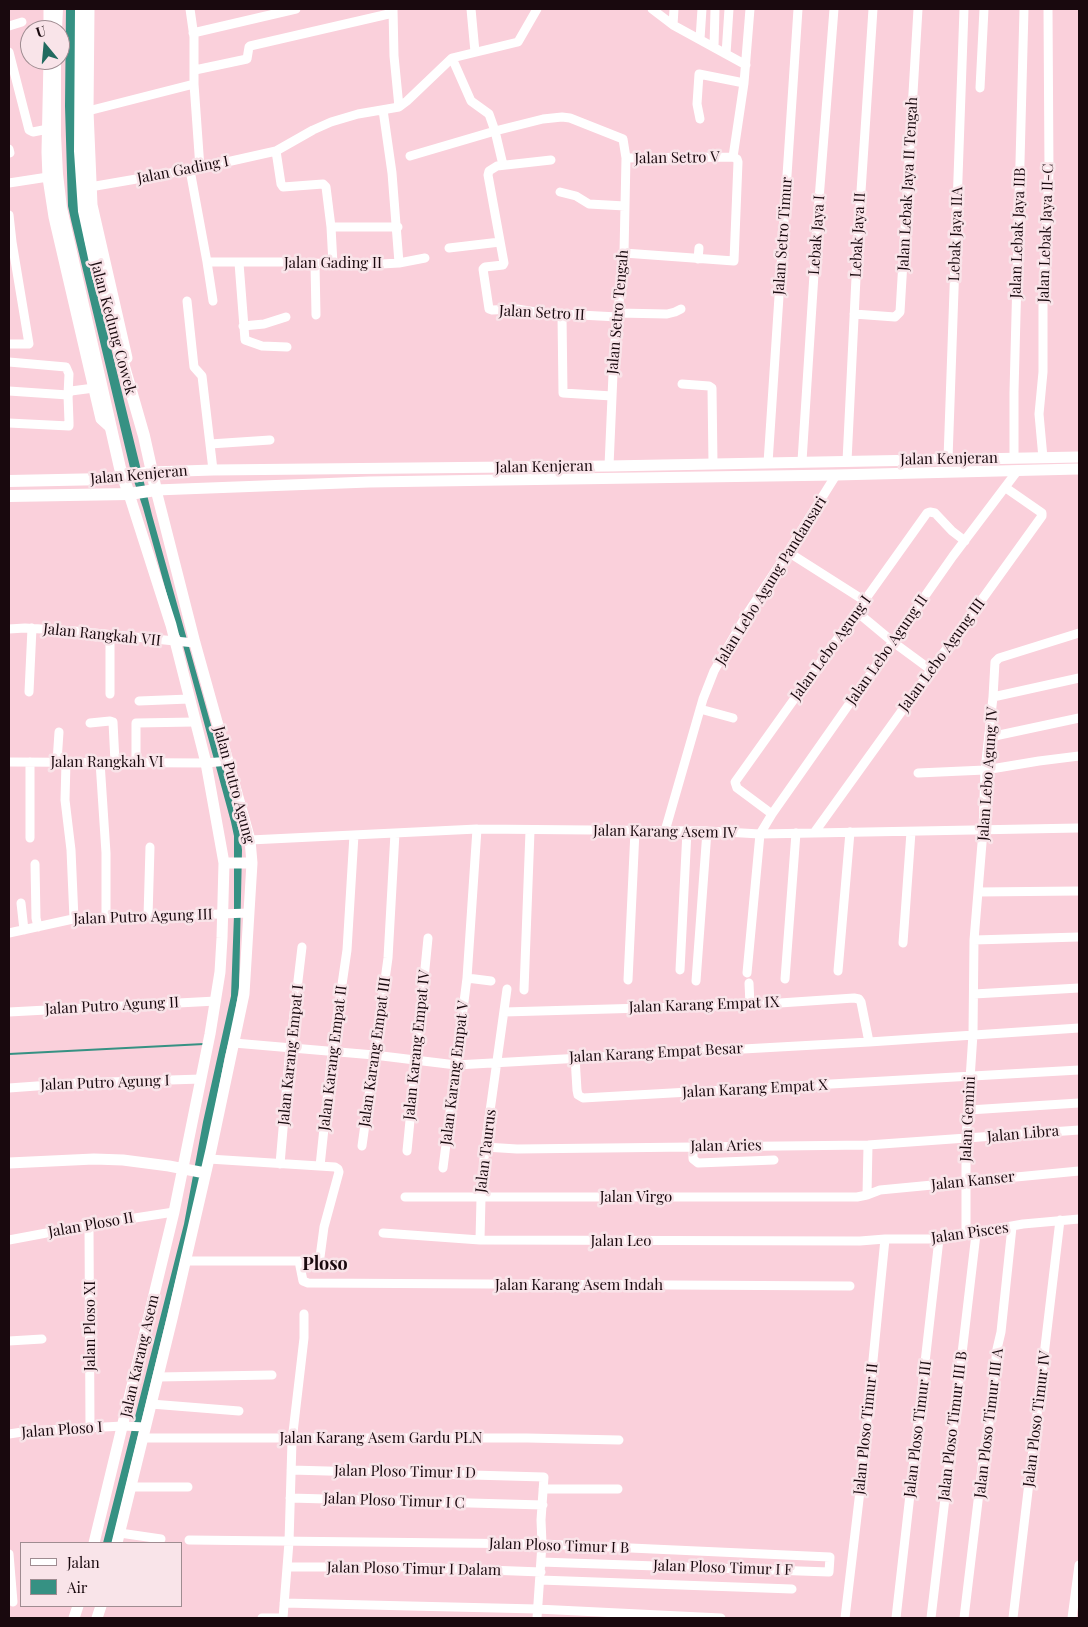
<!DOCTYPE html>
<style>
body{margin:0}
#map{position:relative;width:1088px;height:1627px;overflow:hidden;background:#fad0db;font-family:"Playfair Display",serif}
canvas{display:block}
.frame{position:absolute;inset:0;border:10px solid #19090e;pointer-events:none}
.legend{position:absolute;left:20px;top:1542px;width:162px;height:65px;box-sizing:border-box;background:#f9e4e9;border:1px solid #9f8c91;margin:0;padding:6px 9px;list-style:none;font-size:15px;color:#19090e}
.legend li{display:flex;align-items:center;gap:10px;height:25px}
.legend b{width:25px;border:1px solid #9f8c91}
.north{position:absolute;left:20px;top:20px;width:50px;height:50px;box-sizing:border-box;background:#f9e4e9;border:1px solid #9f8c91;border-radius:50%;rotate:343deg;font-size:14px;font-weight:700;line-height:20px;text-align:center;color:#19090e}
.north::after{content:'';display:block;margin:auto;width:18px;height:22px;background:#226a5f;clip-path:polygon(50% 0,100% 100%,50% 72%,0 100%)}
</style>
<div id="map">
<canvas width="1088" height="1627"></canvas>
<div class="frame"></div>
<ul class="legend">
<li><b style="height:6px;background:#fff"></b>Jalan</li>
<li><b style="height:14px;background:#369183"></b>Air</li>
</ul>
<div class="north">U</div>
</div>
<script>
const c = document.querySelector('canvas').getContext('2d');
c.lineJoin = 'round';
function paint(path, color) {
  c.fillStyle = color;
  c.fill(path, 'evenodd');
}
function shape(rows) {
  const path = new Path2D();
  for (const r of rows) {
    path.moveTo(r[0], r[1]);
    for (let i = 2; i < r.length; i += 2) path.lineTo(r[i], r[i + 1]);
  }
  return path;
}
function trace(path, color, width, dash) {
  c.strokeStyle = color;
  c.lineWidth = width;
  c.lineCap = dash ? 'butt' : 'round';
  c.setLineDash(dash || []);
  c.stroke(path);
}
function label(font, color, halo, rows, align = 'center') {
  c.font = font + ' "Playfair Display",serif';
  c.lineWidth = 5;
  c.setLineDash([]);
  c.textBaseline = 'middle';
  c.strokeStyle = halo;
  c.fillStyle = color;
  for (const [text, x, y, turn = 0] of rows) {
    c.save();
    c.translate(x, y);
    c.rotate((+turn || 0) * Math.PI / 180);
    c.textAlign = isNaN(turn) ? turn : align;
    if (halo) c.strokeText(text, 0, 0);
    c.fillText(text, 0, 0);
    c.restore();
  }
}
const water = shape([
 [66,9,75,9,84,238,152,515,238,821,242,850,239,988,233,1025,225,1056,209,1139,189,1225,112,1543,103,1543,184,1224,203,1122,231,996,234,915,234,836,231,822,181,638,177,631,143,508,131,472,71,220,68,206,65,106]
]);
const stream = shape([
 [9,1054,204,1044]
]);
const minor = shape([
 [190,9,194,37,194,84,200,168],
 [393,9,394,56,399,107],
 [471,9,475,52],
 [652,9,673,25,746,65],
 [673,25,674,9],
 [9,26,22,22],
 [193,33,296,9],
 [700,39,702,9],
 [714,47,715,9],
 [9,52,29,130,33,132,53,128],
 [726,54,729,9],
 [452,58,471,101,489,114,495,131,543,119,562,117,570,118,623,139,626,158,624,253,614,351,609,466],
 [195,70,247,59,249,47,250,46,393,13],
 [980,88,984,9],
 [383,110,392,173,399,263],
 [88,111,194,84],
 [700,119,697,104,699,74,744,83],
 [9,149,10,153],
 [276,151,281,184,283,187,323,184,326,187,331,227,333,264],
 [410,156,495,131,503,165],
 [733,157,744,83,750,9],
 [626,158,733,157],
 [551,160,497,166,489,171,488,175,504,263,503,265,485,267,483,269,489,309,492,310,517,309,542,313,618,317],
 [190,170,207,262,286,262,363,265,399,263,425,258],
 [9,183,48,177],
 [90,187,200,168,276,151,313,130,331,122,358,114,399,107,407,101,452,58,518,42,537,9],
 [560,192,576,196,589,204,625,206],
 [9,215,12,242,29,344,9,344],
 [331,227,398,227],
 [449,248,500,242],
 [624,253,734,261,738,162,737,159,733,157],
 [698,259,699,248],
 [207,262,213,301],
 [239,263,245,340,262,346,287,347],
 [315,264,316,315],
 [187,301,194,367,202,376,213,470],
 [618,313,667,314,675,312,681,309],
 [854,314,895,317,900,312,918,9],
 [562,315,563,393,612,396],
 [243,326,264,324,286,317],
 [9,362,66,367,69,374,68,395,69,422,69,426,9,423],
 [682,384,709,386,712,388,713,464],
 [9,391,68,395,71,391,94,388],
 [210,444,270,440],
 [1014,458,1014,392,1024,9],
 [1043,458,1039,414,1043,372,1043,297,1049,172,1048,9],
 [948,459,964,9],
 [802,461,818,212,834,9],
 [847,461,858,237,873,9],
 [768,463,798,9],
 [788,552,865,601],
 [857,612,893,642,931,670],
 [9,629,25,628,74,631,195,643],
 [29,692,32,628],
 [110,694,110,635],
 [993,697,1079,678],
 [139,701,189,699],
 [700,709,733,718],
 [90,723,110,721,113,722,115,762],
 [990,737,1079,718],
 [9,762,206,763,229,761],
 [57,762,59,732],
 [66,762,65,800,71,850,74,919],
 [100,762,106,853,106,918],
 [136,762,136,723,195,722],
 [918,773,985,770,1039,761,1079,756],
 [772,814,737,788,735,782,927,513,930,512,935,513,952,531,965,541],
 [665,831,703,699,714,671,747,614,788,552,836,475],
 [814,833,1042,516,1042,513,1006,488],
 [30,838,30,762],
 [250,840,477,829,707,831,760,834,1079,828],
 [35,864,36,918,38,927],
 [978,892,1079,891],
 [21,903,24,930],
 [148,917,150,847],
 [9,933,73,919,249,913],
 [974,940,1079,937],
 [903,943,911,832],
 [680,970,687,831],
 [838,971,850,832],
 [747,973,760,834,772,814,953,556,1018,470],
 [467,978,491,981],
 [785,979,796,833],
 [628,980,635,831],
 [696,981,707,831],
 [749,983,750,1005],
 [524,990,530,831],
 [974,994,1079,988],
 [9,1012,216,1001],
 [504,1012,750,1005,854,998,859,999,861,1002,869,1042],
 [234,1043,374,1055,456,1065,869,1042,1079,1028],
 [575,1057,577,1090,578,1095,583,1098,1079,1070],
 [9,1088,78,1083,201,1079],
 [969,1110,1079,1103],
 [362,1146,388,958,395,833],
 [485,1147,517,1149,868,1145,1079,1130],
 [693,1147,693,1159,698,1163,774,1160],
 [407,1151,428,938],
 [209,1159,335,1167,338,1169,339,1172,324,1227,320,1257,316,1260,299,1261],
 [280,1164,290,1048,302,947],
 [320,1166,332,1053,347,950,354,835],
 [443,1168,467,978,477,829],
 [867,1195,868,1145],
 [405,1197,857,1197,867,1195,880,1190,1079,1171],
 [89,1225,90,1428],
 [383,1233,480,1240,860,1241,885,1239,939,1239,1023,1224,1079,1219],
 [966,1235,966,1139,973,1034,974,940,983,831,985,770,993,697,995,662,999,658,1079,633],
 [9,1240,89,1225,174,1212],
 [480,1240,481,1198,485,1147,507,989],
 [185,1261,299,1261,303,1281,308,1283,850,1286],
 [9,1341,42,1339],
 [158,1377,272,1375],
 [151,1404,239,1411],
 [9,1434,29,1431,123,1426,145,1427],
 [143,1438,527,1438,619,1440],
 [291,1470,544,1477,541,1520,542,1544,537,1618],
 [131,1487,188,1487],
 [543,1489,618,1489],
 [290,1498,543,1505],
 [120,1533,161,1539],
 [189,1540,542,1544,830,1557,829,1572,541,1562],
 [9,1554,13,1602],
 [287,1567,411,1567,541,1572],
 [540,1580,792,1589],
 [284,1603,537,1609,721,1618],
 [262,1618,283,1618],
 [283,1618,289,1542,292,1441,304,1338,304,1314],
 [845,1618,860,1491,885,1239],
 [896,1618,939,1239],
 [931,1618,976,1234],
 [964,1618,984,1451,988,1432,997,1349,1001,1332,1012,1227],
 [1013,1618,1060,1220],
 [1072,1618,1079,1565]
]);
const major = shape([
 [89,9,88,111,92,205,127,358],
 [49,30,49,9],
 [49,60,47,152,48,178,54,217,101,419,111,428],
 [152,472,213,470,609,466,1079,457],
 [224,863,252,863],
 [9,1163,94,1159,123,1160,169,1166,205,1173],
 [94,1543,174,1212,210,1034,220,972,222,938,224,863,206,763,171,625,129,494],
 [117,1543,172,1319,211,1150,244,994,252,863,250,840,195,643,156,490,369,482,836,475,1079,469],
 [74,1618,78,1606],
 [97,1618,101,1606]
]);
const highway = shape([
 [56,30,57,9],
 [55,60,55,135,57,174,61,208,120,468,129,494],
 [9,481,107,479,152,472],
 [9,496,129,494,156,490,144,436,98,276,84,211,80,151,81,9]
]);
const streetNames = [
 ["Jalan Setro V",677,158,-1],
 ["Jalan Gading I",183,170,-11],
 ["Jalan Lebak Jaya II Tengah",908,184,-87],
 ["Jalan Lebak Jaya IIB",1018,233,-88],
 ["Jalan Lebak Jaya II-C",1046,233,-88],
 ["Lebak Jaya IIA",956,234,-88],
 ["Lebak Jaya I",817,235,-86],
 ["Lebak Jaya II",858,235,-87],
 ["Jalan Setro Timur",783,236,-86],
 ["Jalan Gading II",333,263],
 ["Jalan Setro Tengah",618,312,-85],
 ["Jalan Setro II",542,313,3],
 ["Jalan Kedung Cowek",113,328,75],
 ["Jalan Kenjeran",949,459,-1],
 ["Jalan Kenjeran",544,467,-1],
 ["Jalan Kenjeran",139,475,-5],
 ["Jalan Lebo Agung Pandansari",771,581,-58],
 ["Jalan Rangkah VII",102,635,6],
 ["Jalan Lebo Agung I",831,648,-54],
 ["Jalan Lebo Agung II",887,650,-55],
 ["Jalan Lebo Agung III",942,655,-54],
 ["Jalan Rangkah VI",107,762],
 ["Jalan Lebo Agung IV",988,774,-86],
 ["Jalan Putro Agung",234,785,75],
 ["Jalan Karang Asem IV",665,832,1],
 ["Jalan Putro Agung III",143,917,-2],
 ["Jalan Karang Empat IX",704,1005,-2],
 ["Jalan Putro Agung II",112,1006,-3],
 ["Jalan Karang Empat IV",417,1045,-84],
 ["Jalan Karang Empat III",375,1052,-82],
 ["Jalan Karang Empat Besar",656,1053,-3],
 ["Jalan Karang Empat I",291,1055,-84],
 ["Jalan Karang Empat II",333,1058,-83],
 ["Jalan Karang Empat V",455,1073,-83],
 ["Jalan Putro Agung I",105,1083,-2],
 ["Jalan Karang Empat X",755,1089,-3],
 ["Jalan Gemini",968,1119,-87],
 ["Jalan Libra",1023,1134,-5],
 ["Jalan Aries",726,1146,-1],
 ["Jalan Taurus",486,1151,-83],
 ["Jalan Kanser",973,1181,-6],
 ["Jalan Virgo",636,1197],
 ["Jalan Ploso II",91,1225,-10],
 ["Jalan Pisces",970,1233,-8],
 ["Jalan Leo",621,1241],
 ["Jalan Karang Asem Indah",579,1285],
 ["Jalan Ploso XI",90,1326,-90],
 ["Jalan Karang Asem",140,1356,-77],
 ["Jalan Ploso Timur IV",1037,1419,-83],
 ["Jalan Ploso Timur III A",989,1423,-83],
 ["Jalan Ploso Timur III B",953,1426,-83],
 ["Jalan Ploso Timur II",866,1429,-84],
 ["Jalan Ploso Timur III",918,1429,-83],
 ["Jalan Ploso I",62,1430,-4],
 ["Jalan Karang Asem Gardu PLN",381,1438],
 ["Jalan Ploso Timur I D",405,1472,1],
 ["Jalan Ploso Timur I C",394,1501,2],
 ["Jalan Ploso Timur I B",559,1546,2],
 ["Jalan Ploso Timur I F",723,1568,2],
 ["Jalan Ploso Timur I Dalam",414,1569,1]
];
const quarterNames = [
 ["Ploso",325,1264]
];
paint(water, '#369183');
trace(stream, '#369183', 2);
trace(minor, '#fff', 9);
trace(major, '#fff', 11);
trace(highway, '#fff', 12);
label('15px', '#19090e', '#f9e4e9', streetNames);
label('bold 18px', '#19090e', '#f9e4e9', quarterNames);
</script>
